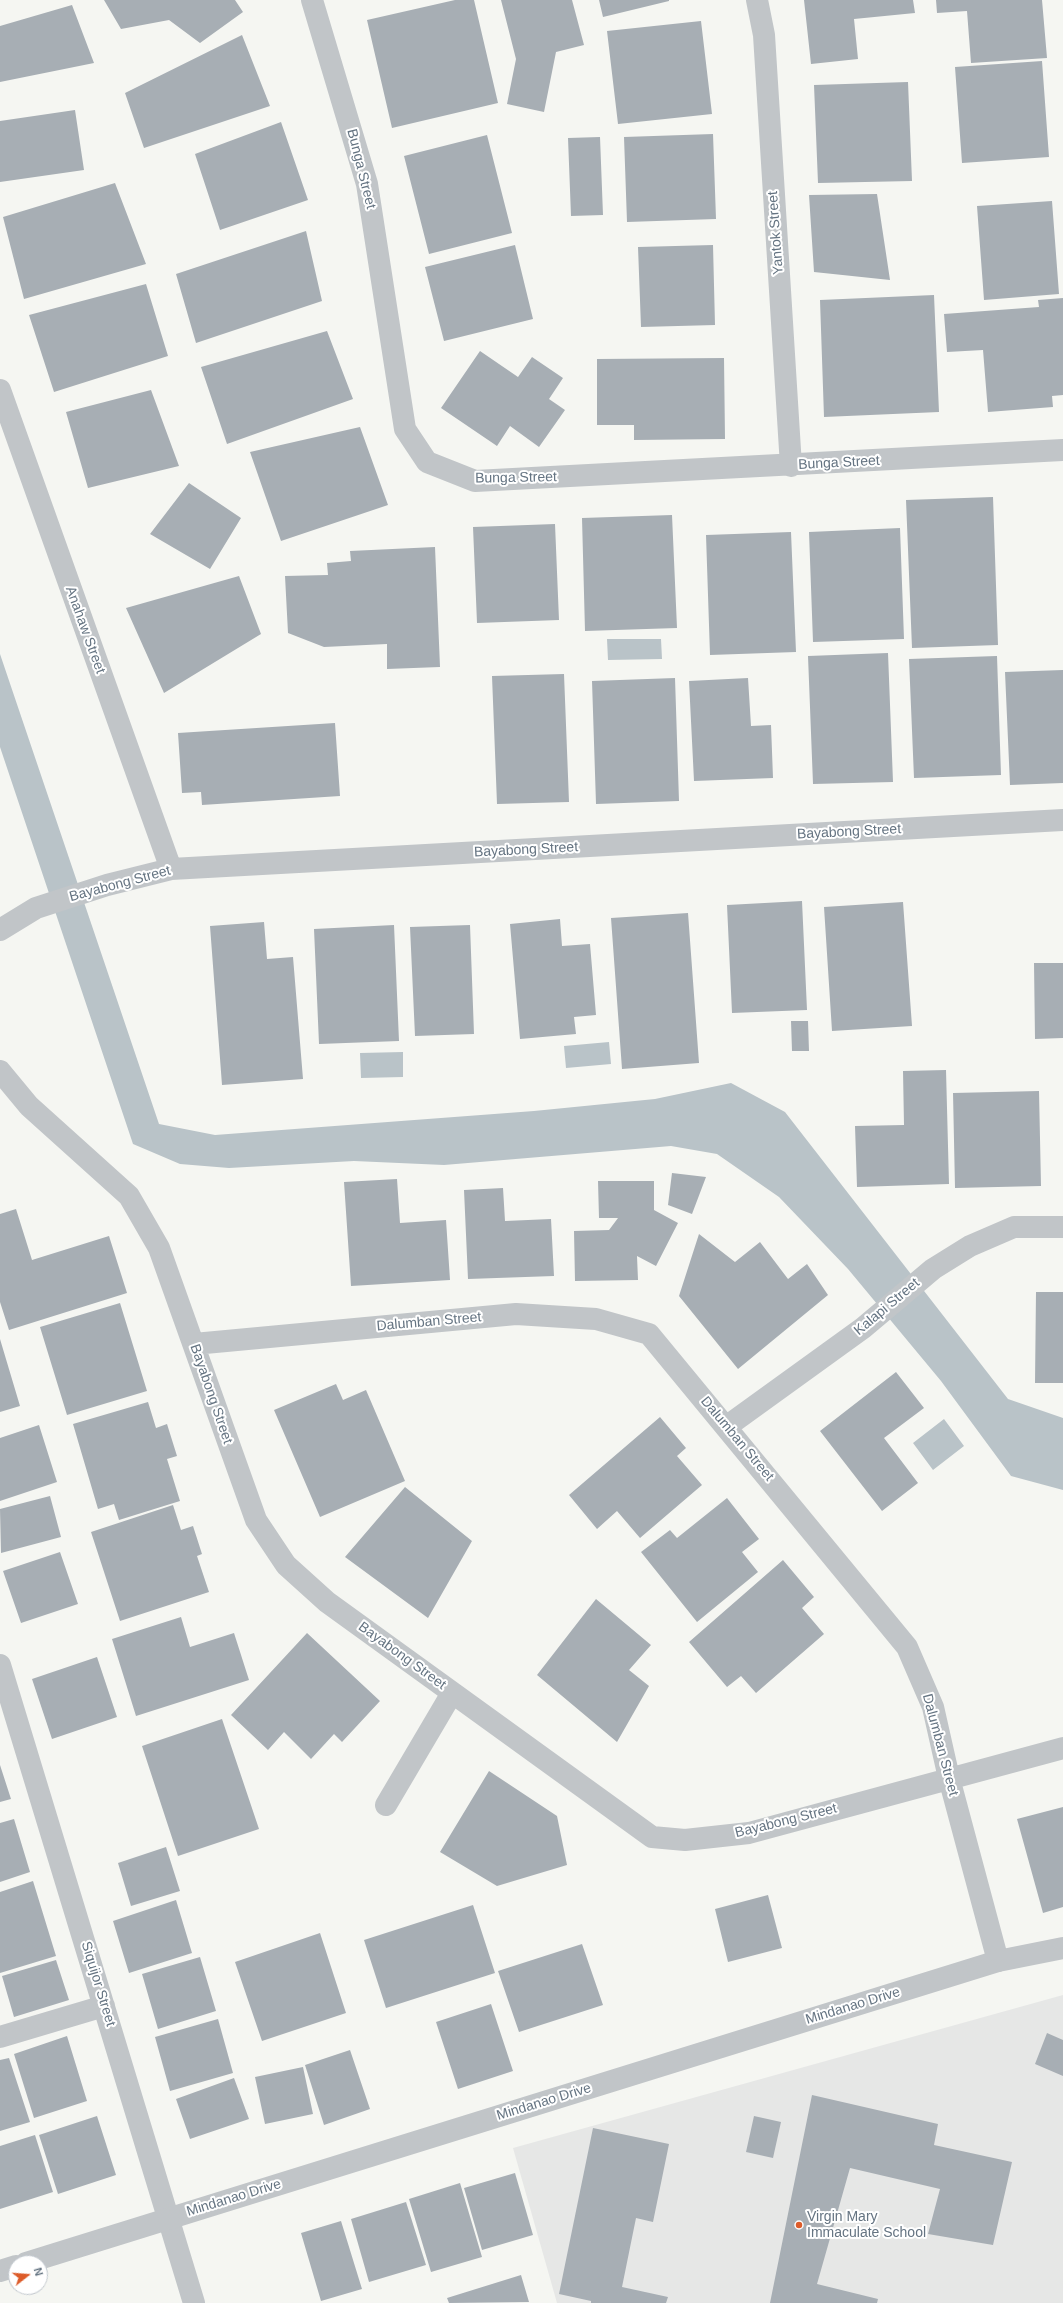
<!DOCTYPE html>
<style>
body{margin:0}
#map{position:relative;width:1063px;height:2303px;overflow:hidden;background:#f5f6f2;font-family:Helvetica,sans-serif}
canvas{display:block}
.north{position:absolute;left:8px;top:2255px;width:40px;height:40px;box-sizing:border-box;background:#fff;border:1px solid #c1c7cd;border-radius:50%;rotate:73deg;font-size:11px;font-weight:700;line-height:16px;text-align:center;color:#657482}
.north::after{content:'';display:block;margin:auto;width:14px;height:18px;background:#dd5c2a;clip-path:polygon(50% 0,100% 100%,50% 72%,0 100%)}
</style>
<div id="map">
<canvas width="1063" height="2303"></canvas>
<div class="north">N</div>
</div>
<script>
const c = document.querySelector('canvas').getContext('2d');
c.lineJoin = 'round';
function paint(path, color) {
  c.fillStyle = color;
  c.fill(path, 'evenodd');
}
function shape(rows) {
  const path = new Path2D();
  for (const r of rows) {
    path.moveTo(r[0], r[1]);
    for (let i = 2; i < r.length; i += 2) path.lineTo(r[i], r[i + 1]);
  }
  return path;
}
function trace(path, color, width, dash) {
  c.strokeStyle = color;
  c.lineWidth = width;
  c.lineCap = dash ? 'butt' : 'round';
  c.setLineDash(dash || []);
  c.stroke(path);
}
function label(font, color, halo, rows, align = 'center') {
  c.font = font + ' Helvetica,sans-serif';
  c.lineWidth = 4;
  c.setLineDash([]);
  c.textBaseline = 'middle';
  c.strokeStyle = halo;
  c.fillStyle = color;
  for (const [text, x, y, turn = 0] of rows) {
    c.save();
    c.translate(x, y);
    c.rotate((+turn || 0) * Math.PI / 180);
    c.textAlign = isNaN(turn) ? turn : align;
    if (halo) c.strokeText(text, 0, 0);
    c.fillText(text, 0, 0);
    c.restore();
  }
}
const built = shape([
 [1063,1995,1063,2303,557,2303,513,2148]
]);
const water = shape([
 [607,639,661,639,662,659,608,660],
 [0,654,159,1124,215,1135,534,1111,655,1099,731,1083,785,1112,1008,1399,1063,1418,1063,1490,1011,1476,941,1381,848,1269,779,1197,717,1154,671,1146,444,1165,354,1161,229,1168,180,1164,133,1144,0,747],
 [609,1042,611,1064,566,1068,564,1046],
 [403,1052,403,1077,361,1078,360,1053],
 [944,1419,964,1446,933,1470,913,1443]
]);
const building = shape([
 [104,0,235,0,243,12,200,43,169,20,121,29],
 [455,0,474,0,498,103,392,128,367,20],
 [501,0,572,0,584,45,556,52,544,112,507,104,516,59],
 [599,0,669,0,669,1,603,17],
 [804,0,913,0,915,13,854,19,858,59,811,64],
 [936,0,1042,0,1047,58,971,63,967,11,937,13],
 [72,5,94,63,0,82,0,26],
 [701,21,712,114,618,124,607,31],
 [242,35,270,106,144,148,125,93],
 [1042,61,1049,157,962,163,955,67],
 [908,82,912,181,818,183,814,85],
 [75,110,84,170,0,182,0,121],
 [281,122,308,200,220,230,195,154],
 [713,134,716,219,627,222,624,137],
 [487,135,512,233,429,254,404,156],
 [600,137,603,215,571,216,568,138],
 [115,183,146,264,24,299,3,217],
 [877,194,890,280,814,272,809,195],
 [1052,201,1059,294,984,300,977,206],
 [306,231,322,301,196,343,176,274],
 [515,245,533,319,444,341,425,267],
 [713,245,715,325,641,327,638,247],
 [146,284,168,356,54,392,29,315],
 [934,295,939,412,824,417,820,300],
 [1063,298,1063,395,1052,396,1053,407,988,412,983,350,947,352,944,314,1039,307,1038,300],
 [327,331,353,399,227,444,201,367],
 [480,351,518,377,532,357,563,378,549,399,565,410,539,447,510,426,497,446,441,408],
 [724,358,725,439,634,440,634,425,597,425,597,359],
 [151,390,179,466,88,488,66,412],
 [360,427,388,505,281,541,250,452],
 [189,483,241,518,210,569,150,534],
 [993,497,998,645,912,648,906,500],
 [672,515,677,628,585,631,582,518],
 [555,524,559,620,477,623,473,527],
 [900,528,904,639,813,642,809,532],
 [791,532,796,652,710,655,706,535],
 [435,547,440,667,387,669,387,644,324,647,288,633,285,576,328,575,327,563,351,561,350,551],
 [239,576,261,634,164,693,126,608],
 [888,653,893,782,813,784,808,656],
 [997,656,1001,775,914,778,909,659],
 [1063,670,1063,783,1010,785,1005,672],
 [564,674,569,802,497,804,492,676],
 [675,678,679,801,596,804,592,681],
 [748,678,751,726,771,725,773,778,694,781,689,681],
 [335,723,340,796,202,805,201,792,182,793,178,733],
 [802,901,807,1010,732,1013,727,905],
 [903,902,912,1026,832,1031,824,907],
 [688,913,699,1063,622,1069,611,918],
 [560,919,562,946,590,944,596,1015,574,1017,576,1034,520,1039,510,924],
 [264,922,267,959,293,957,303,1079,222,1085,210,926],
 [394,925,399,1041,319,1044,314,929],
 [470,925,474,1034,415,1036,410,927],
 [1034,963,1063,963,1063,1038,1035,1039],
 [791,1021,808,1021,809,1051,792,1051],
 [946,1070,949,1184,857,1187,855,1126,904,1125,903,1071],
 [1039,1091,1041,1186,955,1188,953,1093],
 [672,1173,706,1177,692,1214,668,1205],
 [397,1179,400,1223,446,1220,450,1280,351,1286,344,1182],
 [598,1181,654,1181,654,1210,678,1223,656,1266,637,1256,638,1280,575,1281,574,1231,609,1230,618,1218,599,1218],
 [503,1188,505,1221,551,1219,554,1276,468,1279,464,1190],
 [16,1209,32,1260,109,1236,127,1293,9,1330,0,1302,0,1214],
 [699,1234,735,1262,760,1242,788,1279,807,1264,828,1295,738,1369,679,1296],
 [1036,1292,1063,1292,1063,1383,1035,1383],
 [120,1303,147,1391,67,1415,40,1327],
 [0,1339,20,1406,0,1412],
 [896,1372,924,1408,884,1438,918,1483,882,1511,820,1431],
 [336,1384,343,1400,366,1390,405,1481,320,1517,274,1410],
 [148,1402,156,1428,167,1424,177,1456,167,1459,180,1501,119,1520,114,1504,98,1509,73,1424],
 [660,1417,686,1448,677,1456,702,1485,640,1538,617,1511,597,1529,569,1495],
 [39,1425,57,1482,0,1501,0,1438],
 [405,1487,472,1541,428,1618,345,1557],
 [50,1496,61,1537,1,1553,0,1509],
 [727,1498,759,1539,742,1552,758,1572,697,1622,641,1552,670,1530,677,1538],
 [173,1505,181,1530,193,1526,202,1554,197,1556,209,1592,120,1621,91,1532],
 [60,1552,78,1604,21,1623,3,1571],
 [783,1560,814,1597,802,1608,824,1634,756,1693,741,1676,727,1687,689,1642],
 [596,1599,651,1645,629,1670,649,1686,617,1742,537,1675],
 [181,1617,190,1647,234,1633,249,1680,136,1716,112,1639],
 [307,1633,380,1701,342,1742,334,1734,311,1759,284,1732,268,1750,231,1715],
 [97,1657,117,1717,52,1739,32,1679],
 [222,1719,259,1829,178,1856,142,1746],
 [0,1765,11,1799,0,1802],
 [489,1771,557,1816,567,1865,497,1886,440,1852],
 [1063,1807,1063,1907,1043,1913,1017,1819],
 [14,1819,30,1872,0,1882,0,1823],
 [166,1847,180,1891,131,1906,118,1863],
 [33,1881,56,1956,0,1973,0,1892],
 [768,1895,782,1948,728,1962,715,1909],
 [176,1900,192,1953,129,1973,113,1921],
 [473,1905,495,1973,386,2008,364,1940],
 [320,1933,346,2013,262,2041,235,1962],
 [582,1944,603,2005,519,2032,498,1971],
 [200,1957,216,2011,158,2029,142,1974],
 [56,1960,69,2000,14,2017,2,1976],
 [491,2004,513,2071,458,2089,436,2022],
 [218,2019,233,2073,170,2091,155,2037],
 [1047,2033,1063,2040,1063,2076,1035,2064],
 [67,2036,87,2101,34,2118,14,2054],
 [350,2050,370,2109,324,2125,305,2065],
 [9,2058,30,2122,0,2131,0,2060],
 [303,2067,313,2114,265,2124,255,2077],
 [234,2078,249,2119,190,2139,176,2099],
 [812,2095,938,2124,934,2145,1012,2162,993,2245,928,2234,940,2189,850,2168,817,2284,878,2299,877,2303,770,2303],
 [97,2116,116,2175,58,2194,39,2135],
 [754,2116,781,2122,773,2158,746,2152],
 [593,2128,669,2144,653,2222,636,2218,622,2287,668,2297,666,2303,591,2303,591,2301,559,2294],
 [35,2135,53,2192,0,2209,0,2146],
 [515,2173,533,2235,482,2250,464,2188],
 [460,2183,482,2257,431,2272,409,2199],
 [406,2202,426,2265,369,2282,351,2219],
 [341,2221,362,2289,321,2301,301,2233],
 [521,2275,529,2302,449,2303,447,2298]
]);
const minor = shape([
 [312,0,367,184,405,429,427,462,475,481,1063,450],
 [757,0,764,35,791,466],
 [0,390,171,869],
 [0,930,36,908,107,885,171,869,1063,820],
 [0,1071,29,1106,129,1196,159,1248,256,1520,286,1565,327,1602,652,1837,685,1840,749,1833,1063,1748],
 [194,1344,516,1314,596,1319,649,1334,907,1647,933,1707,949,1778,998,1961],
 [726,1427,863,1328,933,1269,970,1246,1014,1227,1063,1227],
 [0,1665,194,2303],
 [386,1805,452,1693],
 [0,2037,104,2006]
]);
const tertiary = shape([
 [26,2263,998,1961,1063,1948],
 [0,2271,16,2266]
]);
const markers = [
 [799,2225,4,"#dd5c2a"]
];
const streetNames = [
 ["Bunga Street",361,169,76],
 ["Yantok Street",776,233,-94],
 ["Bunga Street",839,463,-3],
 ["Bunga Street",516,478,-1],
 ["Anahaw Street",85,630,70],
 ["Bayabong Street",849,832,-3],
 ["Bayabong Street",526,850,-3],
 ["Bayabong Street",120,884,-15],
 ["Kalapi Street",887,1307,-40],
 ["Dalumban Street",429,1322,-5],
 ["Bayabong Street",211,1394,71],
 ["Dalumban Street",737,1439,50],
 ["Bayabong Street",402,1656,36],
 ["Dalumban Street",940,1745,75],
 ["Bayabong Street",786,1821,-14],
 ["Siquijor Street",98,1984,73],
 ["Mindanao Drive",853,2006,-17],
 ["Mindanao Drive",544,2102,-17],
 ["Mindanao Drive",234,2198,-17]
];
const poiNames = [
 ["Virgin Mary",807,2217],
 ["Immaculate School",807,2233]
];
paint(built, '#e6e7e6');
paint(water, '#b9c3c8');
paint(building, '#a7aeb4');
trace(minor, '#c1c5c8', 22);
trace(tertiary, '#c1c5c8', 22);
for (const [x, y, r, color] of markers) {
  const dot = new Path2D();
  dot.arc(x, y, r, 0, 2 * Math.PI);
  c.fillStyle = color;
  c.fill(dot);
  trace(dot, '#fff', 1.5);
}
label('14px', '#657482', '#fff', streetNames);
label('14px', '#657482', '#fff', poiNames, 'left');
</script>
